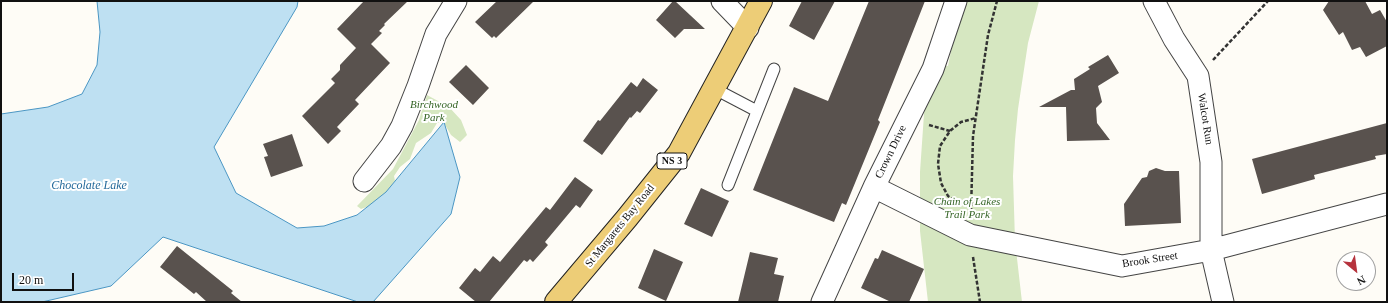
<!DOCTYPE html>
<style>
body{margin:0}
#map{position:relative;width:1388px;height:303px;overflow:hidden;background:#fefcf6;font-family:Georgia,serif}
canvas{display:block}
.frame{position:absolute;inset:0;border:2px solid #111;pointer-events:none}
.north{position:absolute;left:1336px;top:251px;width:40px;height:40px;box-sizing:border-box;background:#fff;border:1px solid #a0a0a0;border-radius:50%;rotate:151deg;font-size:11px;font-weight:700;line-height:16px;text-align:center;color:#111}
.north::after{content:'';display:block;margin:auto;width:14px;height:18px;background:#b6333d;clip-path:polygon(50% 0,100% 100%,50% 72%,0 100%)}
.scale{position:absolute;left:12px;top:273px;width:62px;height:18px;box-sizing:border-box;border:2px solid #111;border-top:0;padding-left:5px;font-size:12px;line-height:14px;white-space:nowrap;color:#111;-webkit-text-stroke:3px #fff;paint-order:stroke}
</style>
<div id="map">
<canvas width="1388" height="303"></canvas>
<div class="frame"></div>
<div class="north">N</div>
<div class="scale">20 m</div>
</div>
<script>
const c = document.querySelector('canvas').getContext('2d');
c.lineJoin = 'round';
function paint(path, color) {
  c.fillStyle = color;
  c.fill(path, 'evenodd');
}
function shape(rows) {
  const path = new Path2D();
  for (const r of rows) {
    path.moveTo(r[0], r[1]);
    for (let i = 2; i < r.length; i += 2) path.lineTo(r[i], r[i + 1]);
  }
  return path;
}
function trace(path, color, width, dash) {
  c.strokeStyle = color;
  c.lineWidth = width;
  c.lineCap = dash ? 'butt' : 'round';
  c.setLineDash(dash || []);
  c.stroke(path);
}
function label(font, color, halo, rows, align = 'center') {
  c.font = font + ' Georgia,serif';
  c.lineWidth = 4;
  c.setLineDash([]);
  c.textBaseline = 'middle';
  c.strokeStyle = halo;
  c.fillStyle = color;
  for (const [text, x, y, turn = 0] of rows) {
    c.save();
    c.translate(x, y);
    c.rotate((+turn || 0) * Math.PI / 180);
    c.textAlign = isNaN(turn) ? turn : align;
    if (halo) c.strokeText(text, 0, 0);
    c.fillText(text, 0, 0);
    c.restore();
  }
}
const green = shape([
 [961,1,1039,1,1028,43,1018,109,1015,140,1013,176,1015,241,1022,302,928,302,920,231,920,172,924,114,930,63,948,66],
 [427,95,449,107,461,120,467,135,460,142,451,135,444,123,437,123,431,133,416,143,410,159,400,167,394,176,395,181,383,197,375,204,361,209,357,206,393,169,419,120]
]);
const water = shape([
 [97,1,298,1,297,7,214,147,236,193,297,228,324,226,357,215,386,192,444,122,460,177,451,214,373,302,358,302,163,237,111,286,42,302,1,302,1,114,48,107,82,94,97,65,100,32,97,1]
]);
const building = shape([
 [364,1,408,1,384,24,385,25,379,31,382,33,371,44,390,63,355,100,359,104,337,127,341,131,328,144,302,116,335,83,331,79,340,70,340,65,356,48,337,29],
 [497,1,534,1,496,38,494,36,492,38,475,22],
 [673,1,675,1,705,29,684,29,675,38,656,20],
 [802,1,835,1,814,40,789,26],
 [869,1,925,1,878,120,880,122,846,205,842,203,834,222,753,190,794,87,828,101],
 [1329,1,1365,1,1372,14,1380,10,1387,22,1387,46,1366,57,1360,47,1352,50,1343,32,1339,35,1323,10],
 [1108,55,1119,73,1098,86,1102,102,1096,108,1097,123,1110,140,1067,141,1066,107,1039,107,1071,90,1075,90,1074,79,1090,69,1088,67],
 [466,65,489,88,473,105,449,82],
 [643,78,658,90,640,113,637,111,631,118,630,117,602,155,583,141,598,120,600,121,631,82,637,87],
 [1387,123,1387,154,1375,156,1376,159,1314,175,1315,179,1262,194,1252,159],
 [292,134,303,166,271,177,264,157,268,156,263,144],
 [1156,168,1165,171,1179,171,1181,223,1125,226,1124,204,1142,178,1147,177,1149,171],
 [575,177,593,190,580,208,576,205,545,242,548,245,533,262,530,259,527,262,524,260,489,302,476,302,459,288,475,268,480,272,493,256,500,262,546,207,550,210],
 [701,188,729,201,712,237,684,224],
 [177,246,233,291,231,293,242,302,207,302,196,292,194,294,160,267],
 [654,249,683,262,666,301,638,288],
 [882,250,924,269,909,302,891,302,861,288,875,258,878,259],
 [750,252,778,258,774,274,784,276,778,302,738,302]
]);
const path = shape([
 [1213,60,1268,1],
 [929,125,950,131],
 [959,204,948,196,941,183,938,164,940,146,950,131,961,122,976,118],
 [971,212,973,136,988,35,997,1],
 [973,257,980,302]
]);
const service = shape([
 [715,89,757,111],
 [728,185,774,69]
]);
const minor = shape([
 [722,1,748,28],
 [1154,1,1174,39,1198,76,1211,162,1211,250,1223,302],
 [364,181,391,146,402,126,418,86,436,34,456,1],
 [874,187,970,235,1122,266,1211,250,1387,204],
 [822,302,874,187,933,69,956,1]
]);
const primary = shape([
 [556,302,627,218,679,153,761,1]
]);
const shields = [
 [672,161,30]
];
const shieldNames = [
 ["NS 3",672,161]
];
const parkNames = [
 ["Birchwood",434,105],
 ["Park",434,118],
 ["Chain of Lakes",967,202],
 ["Trail Park",967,215]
];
const streetNames = [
 ["Walcot Run",1205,119,81],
 ["Crown Drive",891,152,-64],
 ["St Margarets Bay Road",620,226,-51],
 ["Brook Street",1150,260,-9]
];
const waterNames = [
 ["Chocolate Lake",89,186]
];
paint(green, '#d6e7c1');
paint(water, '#bee0f2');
trace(water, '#4b96c3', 1);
paint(building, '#59524e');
trace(service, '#444', 13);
trace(minor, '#444', 23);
trace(primary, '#222', 24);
trace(path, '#333', 2.5, [4, 2]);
trace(service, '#fff', 11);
trace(minor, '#fff', 21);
trace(primary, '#edcd77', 22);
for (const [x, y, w] of shields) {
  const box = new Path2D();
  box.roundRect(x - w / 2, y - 8, w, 16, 3);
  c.fillStyle = '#fff';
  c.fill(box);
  trace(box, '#111', 1);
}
label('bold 10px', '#111', null, shieldNames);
label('italic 11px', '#346425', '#fff', parkNames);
label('11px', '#111', '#fff', streetNames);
label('italic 12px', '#23699a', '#fff', waterNames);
</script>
